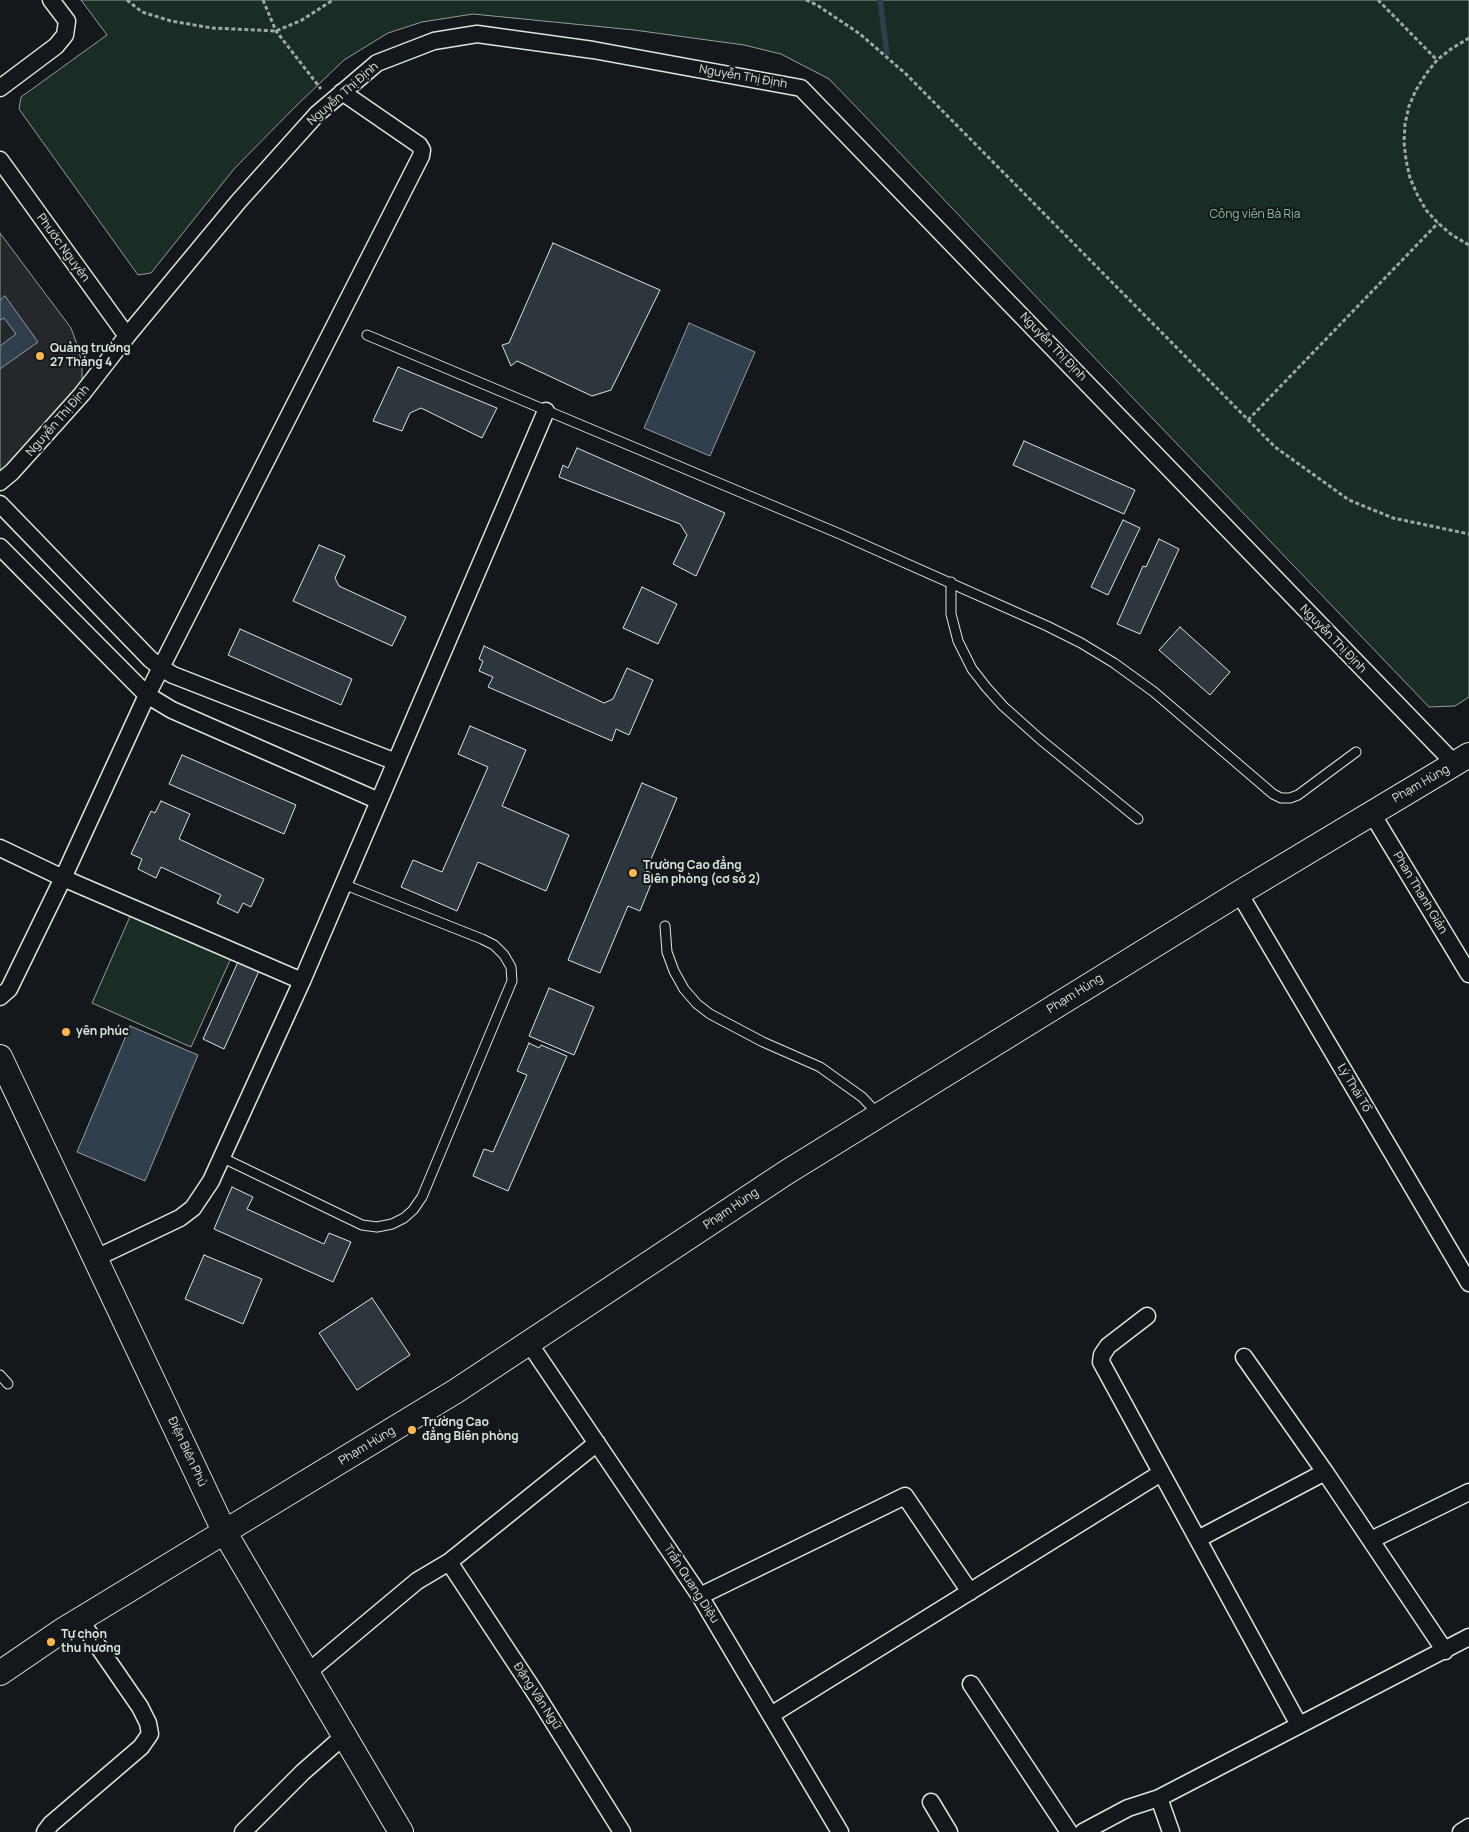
<!DOCTYPE html>
<meta charset="utf-8">
<style>
body{margin:0}
canvas{display:block;background:#14181c}
</style>
<canvas width="1469" height="1832"></canvas>
<script>
const c = document.querySelector('canvas').getContext('2d');
c.lineJoin = 'round';
function paint(path, color) {
  c.fillStyle = color;
  c.fill(path, 'evenodd');
}
function shape(rows) {
  const path = new Path2D();
  for (const r of rows) {
    path.moveTo(r[0], r[1]);
    for (let i = 2; i < r.length; i += 2) path.lineTo(r[i], r[i + 1]);
  }
  return path;
}
function trace(path, color, width, dash) {
  c.strokeStyle = color;
  c.lineWidth = width;
  c.lineCap = dash ? 'butt' : 'round';
  c.setLineDash(dash || []);
  c.stroke(path);
}
function label(font, color, halo, rows, align = 'center') {
  c.font = font + ' Manrope,sans-serif';
  c.lineWidth = 4;
  c.setLineDash([]);
  c.textBaseline = 'middle';
  c.strokeStyle = halo;
  c.fillStyle = color;
  for (const [text, x, y, turn = 0] of rows) {
    c.save();
    c.translate(x, y);
    c.rotate((+turn || 0) * Math.PI / 180);
    c.textAlign = isNaN(turn) ? turn : align;
    if (halo) c.strokeText(text, 0, 0);
    c.fillText(text, 0, 0);
    c.restore();
  }
}
const green = shape([
 [81,0,1469,0,1469,697,1455,706,1429,707,1043,304,861,112,829,79,781,54,744,45,634,30,473,14,422,22,388,33,344,60,295,107,234,169,151,273,138,275,19,109,21,97,107,35,81,0],
 [132,912,232,956,191,1047,92,1003,132,912]
]);
const parking = shape([
 [0,233,71,328,78,347,82,364,82,381,68,401,0,473,0,233]
]);
const water = shape([
 [5,296,38,342,0,369,0,346,16,334,4,318,0,320,0,300,5,296],
 [689,323,755,352,710,456,644,428,689,323],
 [130,1026,198,1055,145,1181,77,1152,130,1026]
]);
const stream = shape([
 [880,0,887,53]
]);
const building = shape([
 [553,243,660,290,611,390,592,396,517,361,511,366,502,345,509,343,553,243],
 [398,367,497,408,482,438,421,408,410,413,402,431,373,421,398,367],
 [1024,441,1135,490,1124,514,1013,465,1024,441],
 [577,448,725,513,696,576,673,564,687,535,680,524,559,477,563,465,568,468,577,448],
 [1123,520,1140,528,1108,595,1091,587,1123,520],
 [1159,539,1179,549,1140,634,1117,624,1143,566,1146,567,1159,539],
 [319,545,345,556,335,578,339,586,406,617,392,646,293,601,319,545],
 [642,587,677,604,658,644,623,628,642,587],
 [1180,627,1230,672,1210,695,1159,650,1180,627],
 [240,629,352,679,341,705,228,655,240,629],
 [484,646,604,703,613,699,627,668,653,680,629,735,616,729,612,741,488,687,493,677,479,671,483,661,479,659,484,646],
 [470,726,526,750,502,806,569,835,546,891,478,862,457,911,401,887,413,860,442,872,488,767,458,754,470,726],
 [182,755,296,805,284,834,169,784,182,755],
 [642,783,677,798,646,871,655,874,640,911,628,906,600,973,568,960,642,783],
 [161,801,190,814,179,839,264,879,251,907,243,903,238,913,217,903,221,895,161,867,156,878,138,869,142,859,131,854,151,811,155,813,161,801],
 [238,962,259,971,224,1049,203,1039,238,962],
 [549,988,594,1007,574,1055,529,1036,549,988],
 [529,1043,539,1048,541,1045,567,1056,508,1191,473,1176,484,1149,493,1152,527,1075,517,1071,529,1043],
 [232,1187,253,1197,247,1209,324,1244,329,1233,351,1242,333,1282,214,1229,232,1187],
 [204,1255,262,1279,243,1324,185,1299,204,1255],
 [372,1298,410,1355,357,1390,319,1333,372,1298]
]);
const path = shape([
 [127,0,142,12,171,21,212,28,276,31,302,20,333,0],
 [263,0,276,31,321,89],
 [806,0,817,5,860,34,906,74,1275,447,1349,500,1393,518,1469,534],
 [1378,0,1437,60],
 [1469,38,1451,49,1437,60,1426,74,1416,90,1409,106,1405,124,1404,142,1406,160,1410,178,1417,194,1426,210,1438,223,1452,235,1469,245],
 [1248,420,1438,223]
]);
const lane = shape([
 [367,335,840,534,1047,626,1081,643,1114,663,1154,692,1273,794,1281,798,1290,798,1298,795,1356,752],
 [951,582,951,614,958,641,972,669,986,687,1003,706,1041,740,1138,819],
 [665,926,667,952,674,971,684,989,697,1004,710,1014,763,1042,820,1067,862,1097,878,1114],
 [221,1157,362,1225,377,1227,392,1224,404,1218,413,1210,422,1197,512,981,511,967,504,955,494,945,482,939,343,884],
 [0,1375,8,1384]
]);
const street = shape([
 [0,88,56,46,65,35,67,21,51,0],
 [0,160,127,336],
 [0,482,12,472,82,394,127,336,238,202,317,114,377,63,434,41,477,34,593,50,801,88,1455,764],
 [0,504,150,659,161,668,173,675,396,762],
 [0,547,147,695,172,710,379,801],
 [1371,812,1469,974],
 [0,848,63,878,302,981],
 [1239,893,1469,1283],
 [0,997,9,989,63,878,147,695,421,156,422,150,419,145,342,92],
 [96,1258,180,1218,193,1208,211,1181,302,981,546,411],
 [1147,1316,1108,1346,1102,1355,1101,1362,1299,1725],
 [529,1343,700,1596,840,1832],
 [1244,1357,1325,1472,1445,1651],
 [1198,1539,1325,1472],
 [1371,1540,1469,1492],
 [449,1562,534,1691,622,1832],
 [700,1596,905,1496,970,1592],
 [307,1673,417,1581,449,1562,597,1443],
 [971,1684,1069,1832],
 [771,1715,1161,1473],
 [1159,1798,1171,1832],
 [931,1802,949,1832],
 [45,1832,51,1824,141,1747,150,1734,148,1723,140,1707,80,1620],
 [243,1832,303,1772,345,1735],
 [1083,1832,1128,1808,1159,1798,1469,1637],
 [1461,1832,1469,1827]
]);
const secondary = shape([
 [0,1057,225,1533,401,1832],
 [0,1673,63,1630,456,1391,787,1172,1239,893,1469,755]
]);
const markers = [
 [40,356,5,"#ffb74d"],
 [633,873,5,"#ffb74d"],
 [66,1032,5,"#ffb74d"],
 [412,1430,5,"#ffb74d"],
 [51,1642,5,"#ffb74d"]
];
const streetNames = [
 ["Nguyễn Thị Định",743,77,10],
 ["Nguyễn Thị Định",343,94,-41],
 ["Phước Nguyên",63,248,54],
 ["Nguyễn Thị Định",1053,347,46],
 ["Nguyễn Thị Định",58,421,-49],
 ["Nguyễn Thị Định",1333,639,46],
 ["Phạm Hùng",1421,784,-30],
 ["Phan Thanh Giản",1420,893,59],
 ["Phạm Hùng",1075,994,-32],
 ["Lý Thái Tổ",1354,1088,59],
 ["Phạm Hùng",731,1209,-34],
 ["Phạm Hùng",367,1446,-31],
 ["Điện Biên Phủ",187,1452,65],
 ["Trần Quang Diệu",691,1584,57],
 ["Đặng Văn Ngữ",537,1696,57]
];
const parkNames = [
 ["Công viên Bà Rịa",1255,215]
];
const poiNames = [
 ["Quảng trường",50,349],
 ["27 Tháng 4",50,363],
 ["Trường Cao đẳng",643,866],
 ["Biên phòng (cơ sở 2)",643,880],
 ["yên phúc",76,1032],
 ["Trường Cao",422,1423],
 ["đẳng Biên phòng",422,1437],
 ["Tự chọn",61,1635],
 ["thu hương",61,1649]
];
paint(green, '#1a2d24');
trace(green, '#939e99', 1);
paint(parking, '#24282b');
trace(parking, '#939e99', 1);
paint(water, '#2f3f4d');
trace(water, '#939e99', 1);
trace(stream, '#2f3f4d', 5.5);
paint(building, '#2c363c');
trace(building, '#d8e6dc', 1);
trace(lane, '#d8e6dc', 11);
trace(street, '#d8e6dc', 19);
trace(secondary, '#d8e6dc', 26);
trace(path, '#9da8a2', 3, [4, 2.5]);
trace(lane, '#14181c', 9);
trace(street, '#14181c', 16);
trace(secondary, '#14181c', 24);
for (const [x, y, r, color] of markers) {
  const dot = new Path2D();
  dot.arc(x, y, r, 0, 2 * Math.PI);
  c.fillStyle = color;
  c.fill(dot);
  trace(dot, '#14181c', 2);
}
label('12px', '#d8e6dc', '#14181c', streetNames);
label('12px', '#8ac095', '#14181c', parkNames);
label('bold 12px', '#d8e6dc', '#14181c', poiNames, 'left');
</script>
